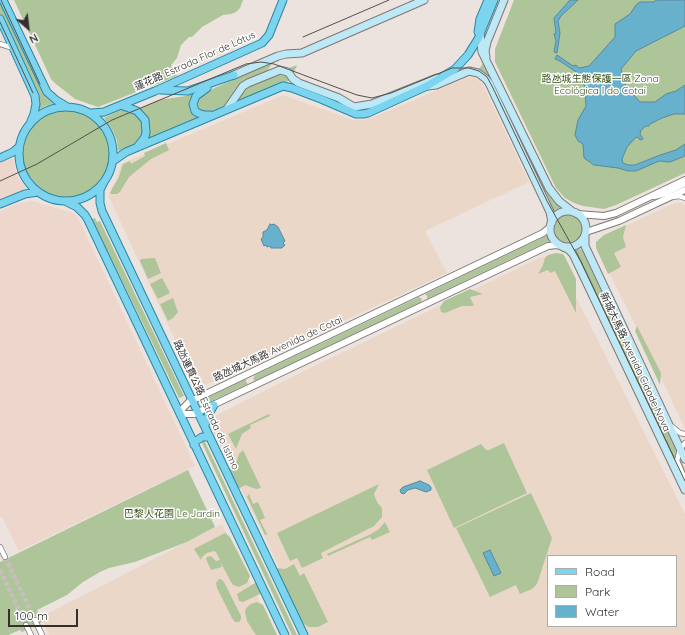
<!DOCTYPE html>
<meta charset="utf-8">
<style>
body{margin:0}
#map{position:relative;width:685px;height:635px;overflow:hidden;background:#ece3df;font-family:Quicksand,sans-serif}
canvas{display:block}
.legend{position:absolute;left:547px;top:555px;width:130px;height:72px;box-sizing:border-box;background:#fff;border:1px solid #adacab;margin:0;padding:5px 7px;list-style:none;font-size:12px;color:#322f2e}
.legend li{display:flex;align-items:center;gap:8px;height:20px}
.legend b{width:20px;border:1px solid #adacab}
.north{position:absolute;left:8px;top:8px;width:40px;height:40px;-webkit-text-stroke:3px #fff;paint-order:stroke;rotate:152deg;font-size:11px;font-weight:700;line-height:16px;text-align:center;color:#322f2e}
.north::after{content:'';display:block;margin:auto;width:14px;height:18px;background:#322f2e;clip-path:polygon(50% 0,100% 100%,50% 72%,0 100%)}
.scale{position:absolute;left:8px;top:609px;width:70px;height:18px;box-sizing:border-box;border:2px solid #322f2e;border-top:0;padding-left:5px;font-size:12px;line-height:14px;white-space:nowrap;color:#322f2e;-webkit-text-stroke:3px #fff;paint-order:stroke}
</style>
<div id="map">
<canvas width="685" height="635"></canvas>
<ul class="legend">
<li><b style="height:5px;background:#7cd4ef"></b>Road</li>
<li><b style="height:11px;background:#aec59a"></b>Park</li>
<li><b style="height:11px;background:#68b1cc"></b>Water</li>
</ul>
<div class="north">N</div>
<div class="scale">100 m</div>
</div>
<script>
const c = document.querySelector('canvas').getContext('2d');
c.lineJoin = 'round';
function paint(path, color) {
  c.fillStyle = color;
  c.fill(path, 'evenodd');
}
function shape(rows) {
  const path = new Path2D();
  for (const r of rows) {
    if (r.length === 3) {
      path.moveTo(r[0] + r[2], r[1]);
      path.arc(r[0], r[1], r[2], 0, 2 * Math.PI);
      continue;
    }
    path.moveTo(r[0], r[1]);
    for (let i = 2; i < r.length; i += 2) path.lineTo(r[i], r[i + 1]);
  }
  return path;
}
function trace(path, color, width, dash) {
  c.strokeStyle = color;
  c.lineWidth = width;
  c.lineCap = dash ? 'butt' : 'round';
  c.setLineDash(dash || []);
  c.stroke(path);
}
function label(font, color, halo, rows, align = 'center') {
  c.font = font + ' Quicksand,"Noto Sans SC",sans-serif';
  c.lineWidth = 3;
  c.setLineDash([]);
  c.textBaseline = 'middle';
  c.strokeStyle = halo;
  c.fillStyle = color;
  for (const [text, x, y, turn = 0] of rows) {
    c.save();
    c.translate(x, y);
    c.rotate((+turn || 0) * Math.PI / 180);
    c.textAlign = isNaN(turn) ? turn : align;
    if (halo) c.strokeText(text, 0, 0);
    c.fillText(text, 0, 0);
    c.restore();
  }
}
const commercial = shape([
 [471,77,474,77,482,83,529,182,425,231,447,273,208,384,200,385,194,381,109,197,110,190,116,181,121,164,283,95,353,120,364,120,376,116,466,78],
 [675,203,682,203,685,206,685,429,649,352,599,253,610,233],
 [546,256,550,256,560,265,685,514,685,635,309,635,265,537,207,420,308,369,539,258],
 [548,556,676,556,676,626,548,626],
 [222,524,276,635,49,635,41,617]
]);
const industrial = shape([
 [13,157,17,176,26,188,0,199,0,163],
 [32,201,73,213,76,215,80,222,195,466,19,551,3,519,0,516,0,211,20,203]
]);
const green = shape([
 [0,0,47,97,55,103,45,106,37,111,38,107,0,16],
 [14,0,243,0,240,8,236,12,231,14,223,15,202,27,192,37,189,37,181,45,177,58,171,65,177,76,98,107,75,99,56,84,51,79],
 [514,0,685,0,685,173,616,205,604,209,583,206,574,203,565,198,556,188,495,62,495,49],
 [273,62,268,70,245,80,240,84,228,104,207,113,202,112,199,109,197,102,198,99,208,91],
 [483,62,550,194,556,202,563,207,553,214,490,80,478,70,482,65],
 [297,65,291,80,234,104,242,91,251,83],
 [198,91,194,94,191,100,194,114,198,117,147,139,149,131,149,122,144,114,138,109,158,100,186,96],
 [127,109,138,114,144,125,141,138,137,142,132,146,118,151,117,141,113,131,104,118,121,110],
 [66,154,44],
 [166,143,169,150,151,159,129,177,120,192,117,194,110,194,112,189,119,177,123,164,130,161,131,164,145,156,144,153],
 [568,229,14],
 [95,218,97,222,100,221,184,396,179,398,92,219],
 [626,225,623,237,626,247,614,253,621,267,608,274,596,248,596,242,604,235],
 [548,235,551,240,427,299,427,296,425,294],
 [579,248,582,250,685,469,685,483,575,251],
 [556,253,563,254,565,257,576,279,576,313,555,271,550,273,548,270,538,274,543,265,545,258,548,255],
 [155,258,161,273,148,279,140,261,141,259],
 [162,278,170,293,158,299,150,284],
 [470,289,483,294,470,297,474,306,462,306,445,313,441,312,440,307,444,301],
 [419,297,422,299,421,302,257,380,255,381,253,379,255,375],
 [173,298,178,312,173,318,168,321,160,304],
 [637,326,661,373,660,385,635,331],
 [246,379,246,382,248,384,207,403,205,399],
 [269,414,270,416,250,425,251,428,242,434,236,449,228,434],
 [204,440,297,635,292,635,201,441],
 [504,443,527,493,454,528,427,470,481,444,486,450,489,450],
 [243,450,261,488,256,489,245,485,238,489,227,469,235,466,239,454],
 [188,470,215,527,187,542,153,555,135,562,109,568,100,572,83,582,67,595,37,610,42,622,22,632,20,630,8,635,0,635,0,562],
 [379,484,374,494,377,502,382,508,382,517,374,526,321,553,323,558,302,568,297,558,290,561,277,533],
 [531,493,552,538,538,581,536,585,532,589,520,594,516,585,490,597,456,528],
 [249,494,253,504,258,502,265,518,260,520,267,534,265,535,247,497],
 [385,522,390,532,372,540,370,537,328,556,327,554,371,534,379,529],
 [225,533,230,537,250,576,247,583,239,587,233,585,231,582,220,561,222,567,211,570,206,559,207,557,211,556,216,561,220,560,216,552,214,551,207,553,202,557,201,560,194,549],
 [294,564,300,576,304,573,328,622,318,627,309,627,304,624,301,620,275,568,285,569],
 [219,579,221,579,224,582,241,616,241,619,239,622,235,622,232,618,217,588,216,583],
 [255,583,257,583,262,592,260,594,243,602,239,601,237,594,250,586],
 [257,602,263,605,277,635,256,635,252,629,247,621,245,612,246,608,251,604]
]);
const water = shape([
 [570,0,578,0,561,16,558,21,560,33,557,53,554,52,556,41,554,34,556,33,554,18,570,0],
 [657,0,685,0,685,26,636,51,621,69,626,86,640,102,655,102,666,94,676,91,685,85,685,114,674,114,662,118,650,124,649,126,646,126,641,130,640,134,643,139,640,140,639,138,636,137,627,147,622,159,623,163,628,165,635,165,660,155,676,150,685,144,685,156,670,162,659,161,636,171,628,171,618,168,594,165,584,158,583,144,578,141,575,135,578,120,586,106,585,89,582,76,560,61,555,59,557,55,573,66,576,65,579,68,589,66,615,37,615,24,630,14,636,5,640,2,653,2,657,0],
 [270,224,271,225,274,224,278,227,285,241,283,243,285,245,282,248,271,248,270,246,267,247,266,245,264,246,261,239,263,237,263,232,267,230,270,224],
 [420,481,429,485,431,487,431,490,426,492,415,488,408,490,404,494,401,493,400,490,403,487,420,481],
 [490,550,501,573,494,576,483,553,490,550]
]);
const minorTunnel = shape([
 [5,557,35,620],
 [0,570,26,625]
]);
const minor = shape([
 [0,44,13,48],
 [654,197,665,194,685,184],
 [673,197,679,196,685,198],
 [670,425,680,433,685,434],
 [685,443,680,449,677,461,685,479],
 [0,547,5,557],
 [35,620,42,635],
 [26,625,31,635]
]);
const tertiary = shape([
 [577,214,604,216,616,213,685,180],
 [550,227,543,233,189,402,183,408,180,414,194,414,548,246,557,245,561,246],
 [586,232,619,221,685,190]
]);
const secondary = shape([
 [480,34,482,52,549,188,559,201,573,212],
 [486,57,485,51,487,42,504,0],
 [234,75,278,56,286,54,302,53,424,0],
 [428,86,436,85,469,71,478,73,486,79,489,83,550,212,552,222],
 [227,109,243,86,248,83,280,70,288,72,293,79,299,83,339,98,354,107,372,104,437,78],
 [568,229,18],
 [585,236,585,246,685,459],
 [563,247,568,249,573,254,685,490]
]);
const primary = shape([
 [3,0,47,92,56,100,66,106],
 [0,19,35,96,36,104,34,114,31,121],
 [478,32,480,19,488,0],
 [207,88,196,96,193,104,195,111,198,113,204,115,210,115],
 [160,90,188,91,234,75],
 [121,105,137,111,145,120,146,132,145,137,138,146],
 [66,154,47],
 [91,113,104,112,155,91,262,43,269,35,283,0],
 [0,158,13,152,19,147],
 [113,161,126,152,283,86,292,88,321,99,356,114,363,114,368,113,427,86,455,69,468,55,478,39,494,0],
 [104,182,100,190,100,203,102,211,304,635],
 [65,201,77,207,85,215,88,220,285,635],
 [0,204,25,194,38,192],
 [205,426,206,419,214,405],
 [194,445,196,441,202,437,210,437]
]);
const tram = shape([
 [1,0,40,84],
 [0,22,33,93],
 [303,37,389,0],
 [0,181,37,164,112,120,246,64,261,62,274,64,357,95,372,98,391,93,452,68,469,68,479,71,487,77,492,86,547,201,581,262,685,481]
]);
const streetNames = [
 ["蓮花路 Estrada Flor de Lótus",195,61,-24],
 ["路氹城大馬路 Avenida de Cotai",278,349,-25],
 ["新城大馬路 Avenida Cidade Nova",635,362,65],
 ["路氹連貫公路 Estrada do Istmo",206,405,65]
];
const parkNames = [
 ["路氹城生態保護一區 Zona",600,79],
 ["Ecológica I do Cotai",600,91],
 ["巴黎人花園 Le Jardin",172,514]
];
paint(commercial, '#ebd7c8');
paint(industrial, '#edd6cb');
paint(green, '#aec59a');
paint(water, '#68b1cc');
trace(water, '#588a9d', 1);
trace(minorTunnel, '#c7bfbc', 4.5, [4.5, 2]);
trace(minor, '#7e7673', 6);
trace(tertiary, '#7e7673', 8);
trace(secondary, '#7e7673', 9);
trace(primary, '#2987a4', 9);
trace(minor, '#fff', 4.5);
trace(tertiary, '#fff', 6);
trace(secondary, '#bde9f7', 7);
trace(primary, '#7cd4ef', 7);
trace(tram, '#54504e', 1);
label('10px', '#322f2e', '#fff', streetNames);
label('10px', '#354f14', '#fff', parkNames);
</script>
